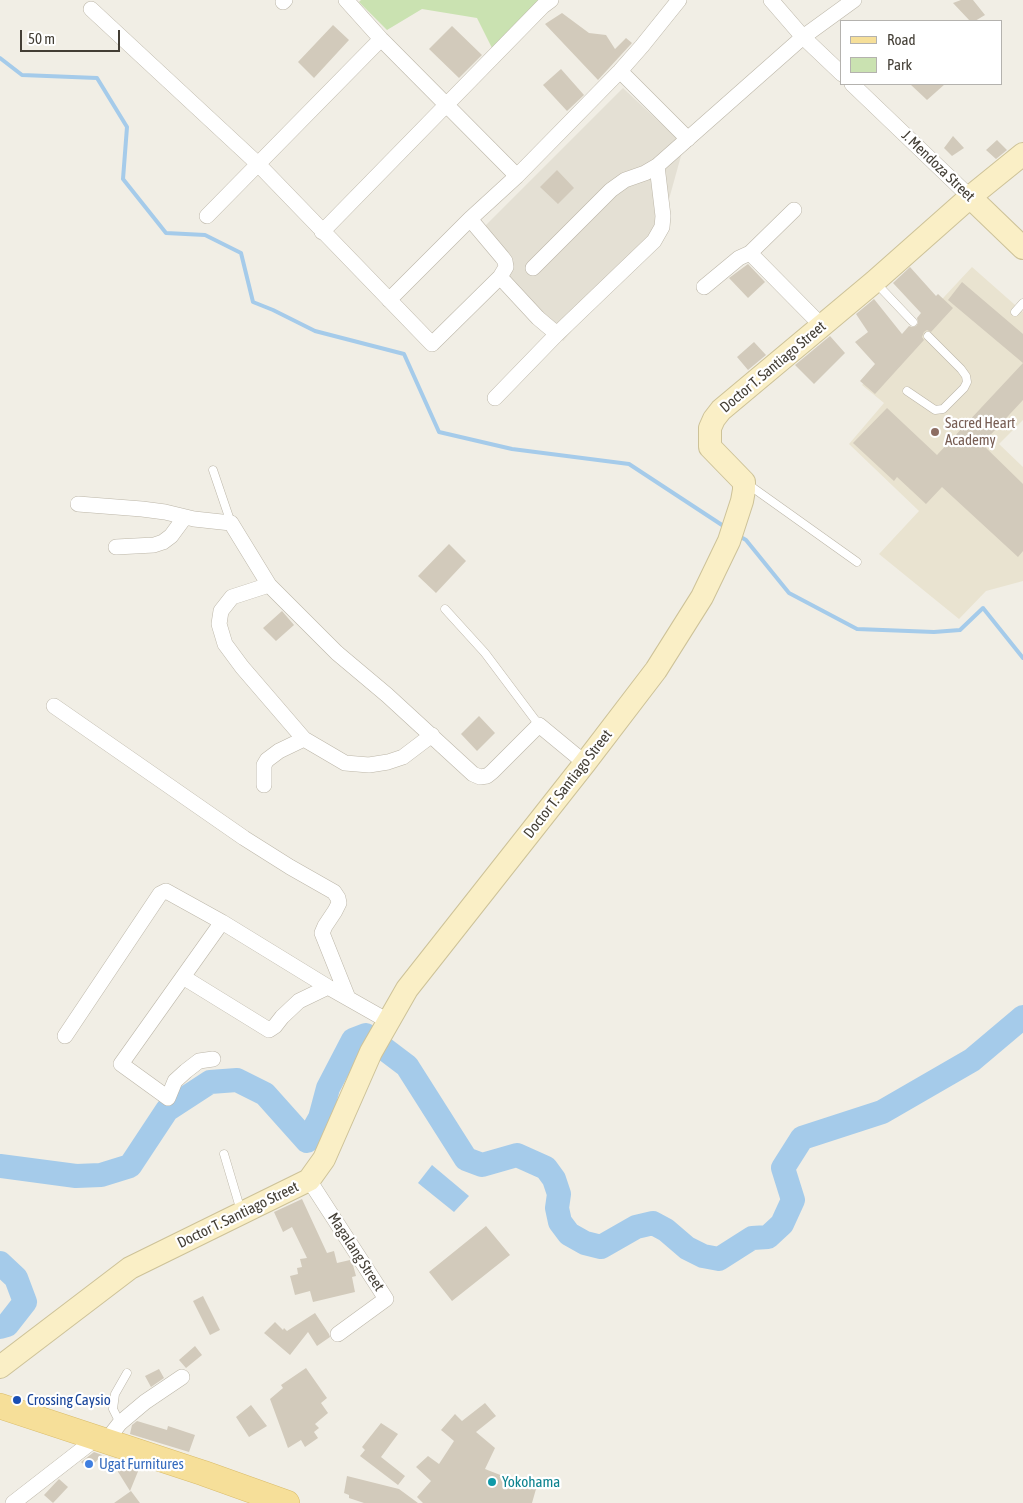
<!DOCTYPE html>
<style>
body{margin:0}
#map{position:relative;width:1023px;height:1503px;overflow:hidden;background:#f1eee5;font-family:"Asap Condensed",sans-serif}
canvas{display:block}
.legend{position:absolute;left:840px;top:20px;width:162px;height:65px;box-sizing:border-box;background:#fff;border:1px solid #b4b2ae;margin:0;padding:6px 9px;list-style:none;font-size:15px;color:#433e35}
.legend li{display:flex;align-items:center;gap:10px;height:25px}
.legend b{width:25px;border:1px solid #b4b2ae}
.scale{position:absolute;left:20px;top:30px;width:100px;height:22px;box-sizing:border-box;border:2px solid #433e35;border-top:0;padding-left:6px;font-size:15px;line-height:18px;white-space:nowrap;color:#433e35;-webkit-text-stroke:4px #fff;paint-order:stroke}
</style>
<div id="map">
<canvas width="1023" height="1503"></canvas>
<ul class="legend">
<li><b style="height:6px;background:#f6df99"></b>Road</li>
<li><b style="height:14px;background:#cae2b1"></b>Park</li>
</ul>
<div class="scale">50 m</div>
</div>
<script>
const c = document.querySelector('canvas').getContext('2d');
c.lineJoin = 'round';
function paint(path, color) {
  c.fillStyle = color;
  c.fill(path, 'evenodd');
}
function shape(rows) {
  const path = new Path2D();
  for (const r of rows) {
    path.moveTo(r[0], r[1]);
    for (let i = 2; i < r.length; i += 2) path.lineTo(r[i], r[i + 1]);
  }
  return path;
}
function trace(path, color, width, dash) {
  c.strokeStyle = color;
  c.lineWidth = width;
  c.lineCap = dash ? 'butt' : 'round';
  c.setLineDash(dash || []);
  c.stroke(path);
}
function label(font, color, halo, rows, align = 'center') {
  c.font = font + ' "Asap Condensed",sans-serif';
  c.lineWidth = 4.5;
  c.setLineDash([]);
  c.textBaseline = 'middle';
  c.strokeStyle = halo;
  c.fillStyle = color;
  for (const [text, x, y, turn = 0] of rows) {
    c.save();
    c.translate(x, y);
    c.rotate((+turn || 0) * Math.PI / 180);
    c.textAlign = isNaN(turn) ? turn : align;
    if (halo) c.strokeText(text, 0, 0);
    c.fillText(text, 0, 0);
    c.restore();
  }
}
const residential = shape([
 [623,88,684,145,661,228,563,341,511,283,481,230]
]);
const education = shape([
 [972,267,1023,312,1023,420,999,444,1023,467,1023,581,986,591,959,619,879,554,919,511,849,444,884,403,862,385]
]);
const green = shape([
 [361,0,554,0,493,50,477,18,422,9,387,30,359,2]
]);
const water = shape([
 [432,1165,469,1196,454,1212,418,1183]
]);
const stream = shape([
 [0,58,22,75,97,78,127,127,123,179,166,233,205,235,241,253,253,302,273,310,315,331,404,354,439,432,512,449,629,464,725,527],
 [739,536,746,540,789,593,857,629,934,632,960,630,983,608,1023,658]
]);
const river = shape([
 [0,1166,76,1176,101,1175,130,1166,167,1110,210,1082,237,1080,265,1094,307,1141,320,1118,328,1088,353,1040,366,1035,407,1066,466,1159,482,1165,517,1155,546,1168,554,1179,559,1194,557,1208,560,1222,569,1234,585,1243,601,1247,636,1227,653,1223,666,1230,687,1248,703,1256,719,1259,752,1238,768,1237,782,1224,793,1200,783,1168,802,1138,882,1112,972,1060,1023,1017],
 [0,1263,16,1278,25,1302,7,1325,0,1327]
]);
const building = shape([
 [961,0,973,0,985,15,975,21,970,21,953,3],
 [562,13,589,33,606,35,615,49,626,38,632,43,598,80,545,24],
 [333,25,349,40,314,78,298,62],
 [452,26,482,55,459,78,429,49],
 [561,69,584,95,567,111,543,85],
 [910,84,945,84,927,100],
 [953,136,964,148,952,156,944,148],
 [997,140,1007,150,996,159,986,150],
 [557,170,574,188,558,204,540,187],
 [748,264,765,282,748,298,729,278],
 [910,267,936,296,938,294,953,308,931,332,927,330,924,332,922,337,924,340,875,394,860,381,875,364,855,342,868,332,856,314,874,299,902,334,909,326,912,327,916,326,918,323,917,318,921,313,893,283],
 [962,282,1023,334,1023,400,982,444,1023,484,1023,551,1018,557,942,487,926,504,897,477,894,481,853,443,887,408,937,455,1023,363,948,300],
 [830,336,845,353,814,384,795,365],
 [754,342,766,355,748,370,737,357],
 [449,544,466,561,436,593,418,576],
 [282,611,294,625,276,641,263,628],
 [479,716,495,733,477,751,461,734],
 [302,1199,327,1253,334,1251,337,1263,350,1260,353,1265,356,1276,352,1277,355,1292,313,1302,310,1291,295,1295,290,1276,298,1274,297,1268,302,1267,300,1259,307,1258,292,1227,283,1232,274,1212],
 [486,1226,510,1255,452,1301,429,1272],
 [203,1296,220,1330,210,1335,193,1301],
 [315,1313,329,1334,330,1337,317,1346,308,1332,290,1355,264,1333,275,1322,283,1330,284,1328,287,1331],
 [195,1346,202,1355,186,1368,179,1360],
 [306,1368,327,1398,321,1403,328,1413,315,1424,319,1428,314,1432,318,1438,305,1447,301,1440,288,1448,270,1399,283,1388,281,1385],
 [159,1369,164,1378,151,1387,145,1376],
 [485,1403,496,1416,476,1432,495,1448,485,1469,536,1489,532,1503,423,1503,417,1497,431,1481,416,1467,428,1456,439,1464,454,1441,441,1430,455,1414,462,1421],
 [251,1405,267,1426,249,1437,236,1417],
 [137,1421,167,1430,168,1426,195,1435,189,1452,130,1434,132,1425],
 [381,1423,398,1434,381,1457,405,1476,398,1485,360,1456,365,1450,362,1447],
 [94,1452,102,1455,89,1469,81,1462],
 [111,1461,139,1469,130,1491,120,1475],
 [347,1476,399,1489,418,1503,364,1503,349,1498,349,1495,344,1493],
 [59,1479,68,1487,53,1503,44,1495],
 [131,1491,140,1503,114,1503]
]);
const lane = shape([
 [876,283,913,322],
 [1015,312,1023,303],
 [907,391,935,410,943,409,964,388,967,382,966,376,961,369,928,336],
 [213,470,231,523],
 [749,485,857,562],
 [445,609,485,653,539,725],
 [224,1154,241,1211],
 [120,1423,113,1409,115,1394,127,1373]
]);
const street = shape([
 [346,0,381,39,517,176],
 [771,0,803,37,842,74],
 [283,2,285,0],
 [91,9,258,164,432,344,500,277,506,267,505,261,502,257,470,219],
 [620,71,688,139],
 [852,84,970,197],
 [794,210,750,253,822,326],
 [207,216,381,39],
 [322,232,543,6,551,0],
 [533,268,611,190,625,180,645,173,657,166],
 [500,277,538,318,557,334,654,241,662,227,663,216,657,166,803,37,854,0],
 [704,287,739,258,750,253],
 [389,300,470,219,517,176,620,71,642,46,679,0],
 [495,398,557,334],
 [78,504,142,509,165,512,194,519,231,523,269,585,337,653,387,695,473,774,480,777,487,776,492,772,539,725,585,763],
 [116,547,154,545,163,542,171,536,185,517],
 [269,585,232,597,221,611,219,624,225,644,242,667,304,739,345,763,369,765,388,762,403,757,432,735],
 [54,706,244,838,290,867,334,892,338,898,339,903,335,911,325,926,322,933,348,998],
 [264,785,264,765,267,760,279,751,304,739],
 [183,977,269,1030,275,1026,282,1017,299,1001,328,987],
 [65,1036,160,894,166,891,222,922,328,987,388,1021],
 [213,1059,199,1061,186,1071,175,1081,168,1098,121,1064,222,922],
 [309,1180,386,1299,338,1334],
 [106,1441,120,1423,145,1402,182,1377],
 [13,1503,98,1437]
]);
const secondary = shape([
 [970,197,1023,248],
 [0,1367,130,1268,309,1180,324,1159,371,1052,407,989,585,763,656,670,702,597,729,541,742,501,744,490,744,482,710,447,710,428,714,419,721,410,874,282,970,197,1023,154]
]);
const primary = shape([
 [0,1406,203,1473,287,1503]
]);
const markers = [
 [935,432,5,"#8d6e63"],
 [17,1400,5,"#1a4fb4"],
 [89,1464,5,"#3f7fe0"],
 [492,1482,5,"#0f9aa8"]
];
const streetNames = [
 ["J. Mendoza Street",938,166,44],
 ["Doctor T. Santiago Street",773,367,-40],
 ["Doctor T. Santiago Street",568,784,-52],
 ["Doctor T. Santiago Street",238,1215,-26],
 ["Magalang Street",356,1252,57]
];
const educationNames = [
 ["Sacred Heart",945,423],
 ["Academy",945,440]
];
const transitNames = [
 ["Crossing Caysio",27,1400]
];
const shopNames = [
 ["Ugat Furnitures",99,1464]
];
const cultureNames = [
 ["Yokohama",502,1482]
];
paint(residential, '#e4e0d4');
paint(education, '#e9e3d0');
paint(green, '#cae2b1');
paint(water, '#a5cbea');
trace(stream, '#a5cbea', 4);
trace(river, '#a5cbea', 24);
paint(building, '#d2cabb');
trace(lane, '#bcb6a8', 9);
trace(street, '#bcb6a8', 16);
trace(secondary, '#cdc298', 24);
trace(primary, '#d9bc6b', 26);
trace(lane, '#fff', 8);
trace(street, '#fff', 15);
trace(secondary, '#faefc6', 22);
trace(primary, '#f6df99', 25);
for (const [x, y, r, color] of markers) {
  const dot = new Path2D();
  dot.arc(x, y, r, 0, 2 * Math.PI);
  c.fillStyle = color;
  c.fill(dot);
  trace(dot, '#fff', 2);
}
label('15px', '#433e35', '#fff', streetNames);
label('15px', '#785e54', '#fff', educationNames, 'left');
label('15px', '#164399', '#fff', transitNames, 'left');
label('15px', '#366cbe', '#fff', shopNames, 'left');
label('15px', '#0d838f', '#fff', cultureNames, 'left');
</script>
